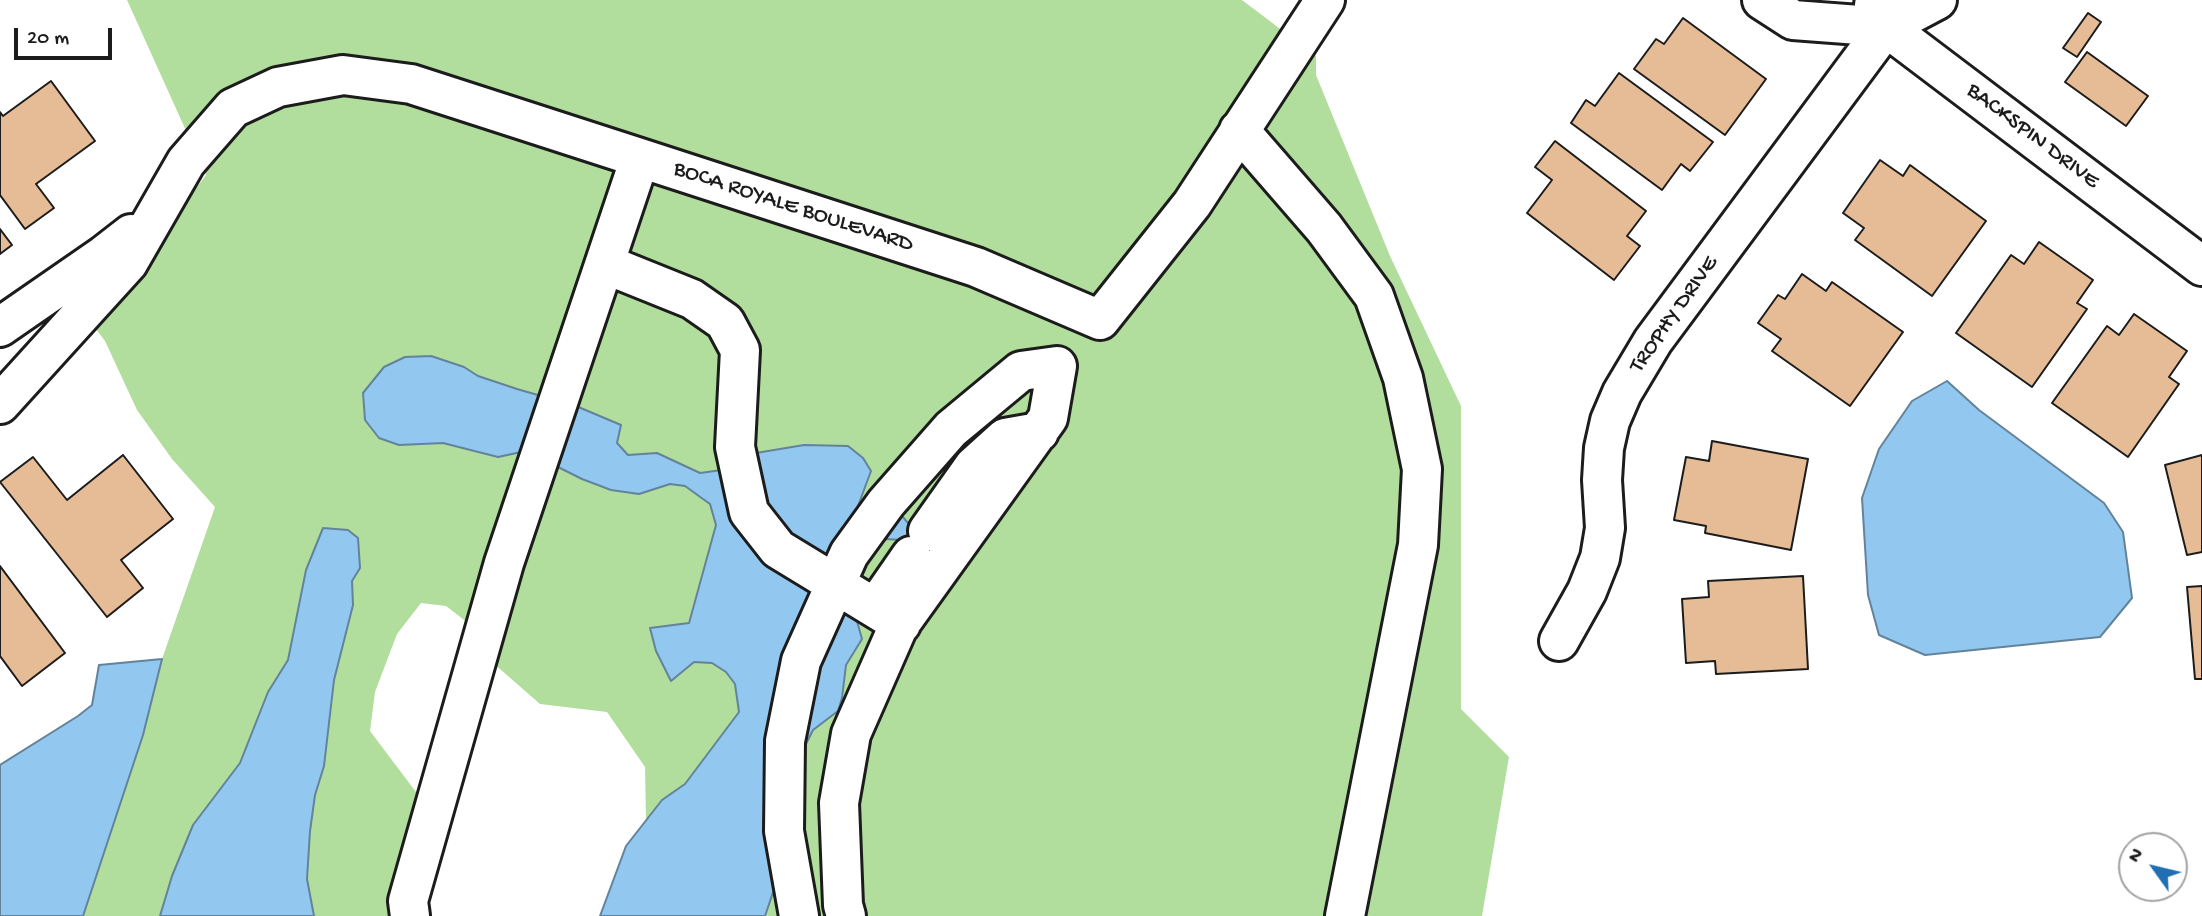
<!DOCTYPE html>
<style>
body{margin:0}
#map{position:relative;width:2202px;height:916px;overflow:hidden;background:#fff;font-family:"Gochi Hand",sans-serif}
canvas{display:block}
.north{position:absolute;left:2118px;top:832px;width:70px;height:70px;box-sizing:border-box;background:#fff;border:2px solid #a4a4a4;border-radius:50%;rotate:304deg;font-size:19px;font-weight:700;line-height:28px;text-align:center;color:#1c1c1c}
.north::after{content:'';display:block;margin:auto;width:24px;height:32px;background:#1f6fb2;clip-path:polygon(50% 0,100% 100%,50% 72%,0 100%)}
.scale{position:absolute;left:14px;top:28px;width:98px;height:32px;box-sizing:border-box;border:4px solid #1c1c1c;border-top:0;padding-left:9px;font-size:21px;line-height:24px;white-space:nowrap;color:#1c1c1c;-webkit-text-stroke:5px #fff;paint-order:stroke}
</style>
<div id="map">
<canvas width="2202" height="916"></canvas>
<div class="north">N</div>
<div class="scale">20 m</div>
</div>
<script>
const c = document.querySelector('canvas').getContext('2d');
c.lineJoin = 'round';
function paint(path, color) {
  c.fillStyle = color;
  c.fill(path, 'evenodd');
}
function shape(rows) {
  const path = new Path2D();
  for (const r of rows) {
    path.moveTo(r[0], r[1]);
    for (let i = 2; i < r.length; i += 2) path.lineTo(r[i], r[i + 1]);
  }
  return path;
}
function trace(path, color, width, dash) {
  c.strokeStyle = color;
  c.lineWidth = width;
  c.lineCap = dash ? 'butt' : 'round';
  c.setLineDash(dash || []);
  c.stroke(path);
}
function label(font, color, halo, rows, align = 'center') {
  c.font = font + ' "Gochi Hand",sans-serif';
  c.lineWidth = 6;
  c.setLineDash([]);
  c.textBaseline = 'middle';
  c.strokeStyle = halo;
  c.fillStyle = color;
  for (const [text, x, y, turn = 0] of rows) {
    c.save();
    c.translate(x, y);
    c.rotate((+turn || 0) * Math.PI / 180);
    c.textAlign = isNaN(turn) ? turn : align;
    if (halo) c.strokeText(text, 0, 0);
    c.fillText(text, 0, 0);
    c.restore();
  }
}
const green = shape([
 [127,0,1242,0,1316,56,1316,75,1390,256,1461,406,1461,709,1509,757,1482,916,765,916,783,863,800,756,813,730,838,711,842,698,846,665,862,639,840,600,868,553,886,538,901,540,883,512,858,506,871,471,744,467,700,473,658,453,628,456,617,443,620,425,576,406,517,389,478,376,464,367,431,356,399,445,443,443,498,457,526,450,582,479,654,488,670,484,685,486,710,504,716,525,688,623,650,629,656,651,671,681,694,662,712,663,726,672,735,684,739,712,685,785,662,800,646,820,645,767,607,712,540,704,492,662,472,626,446,606,421,603,397,634,375,692,370,731,416,792,423,916,314,916,307,879,310,831,315,795,324,766,334,680,353,605,352,581,306,570,288,660,268,692,240,763,193,825,172,876,160,916,83,916,143,735,162,659,215,507,172,459,137,410,105,341,93,325,206,175]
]);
const water = shape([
 [431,356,464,367,478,376,517,389,576,406,621,425,617,443,628,455,657,453,700,473,744,467,756,453,804,445,848,446,863,458,871,471,858,506,902,516,914,530,901,540,886,539,868,553,845,579,862,639,846,665,842,698,838,711,813,730,800,756,783,863,765,916,600,916,626,846,662,800,685,784,739,712,735,684,726,672,712,663,694,662,671,681,656,651,650,628,689,623,716,525,710,504,685,486,670,484,639,494,611,490,582,479,526,451,498,457,443,443,399,445,379,438,365,420,363,393,384,367,405,357,431,356],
 [1947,381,1979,410,2104,503,2123,532,2132,598,2100,637,1925,655,1879,635,1868,595,1862,498,1879,449,1912,401,1947,381],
 [323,528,348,530,358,538,360,568,352,581,353,605,334,680,324,766,315,795,310,831,307,879,314,916,160,916,172,876,193,825,240,763,268,692,288,660,306,570,323,528],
 [162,659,143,735,83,916,0,916,0,765,78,716,92,705,99,665,162,659]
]);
const building = shape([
 [2088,13,2101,22,2077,57,2063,48,2088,13],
 [1683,18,1766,79,1725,135,1634,69,1656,39,1664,44,1683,18],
 [2087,52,2148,96,2126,126,2065,82,2087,52],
 [1619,73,1713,142,1690,171,1681,164,1662,190,1571,123,1586,100,1595,106,1619,73],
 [51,81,95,141,36,184,54,208,25,229,0,195,0,112,3,116,51,81],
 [1555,141,1646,211,1627,236,1640,246,1614,280,1527,213,1552,180,1535,167,1555,141],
 [1880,160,1903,176,1910,165,1986,221,1932,296,1855,240,1864,228,1843,213,1880,160],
 [0,229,12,245,0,254,0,229],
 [2039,242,2093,280,2077,303,2087,309,2032,387,1956,333,2011,255,2024,264,2039,242],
 [1802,274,1826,291,1832,282,1903,332,1850,406,1772,351,1781,339,1758,323,1778,295,1785,299,1802,274],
 [2134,314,2187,351,2169,377,2179,384,2128,457,2052,403,2107,326,2119,335,2134,314],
 [1712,441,1808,459,1791,550,1705,533,1706,526,1674,520,1686,457,1709,461,1712,441],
 [123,455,173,519,121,560,143,588,107,617,0,482,33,457,67,500,123,455],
 [2202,455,2202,552,2187,555,2165,465,2202,455],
 [0,566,65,653,22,686,0,656,0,566],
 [1803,576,1808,669,1716,674,1715,661,1686,663,1682,599,1709,597,1708,581,1803,576],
 [2202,586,2202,679,2195,679,2187,587,2202,586]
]);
const minor = shape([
 [1762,0,1793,20,1886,27],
 [1874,5,1886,27,2202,266],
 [1886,27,1937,0],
 [1239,130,1324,228,1374,296,1403,378,1422,469,1418,545,1345,916],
 [605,264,692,299,725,322,740,350,735,447,749,512,778,549,901,624],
 [0,327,104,255,131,234],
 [0,404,128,263,186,162,233,108,278,87,343,75,411,84,640,158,976,267,1100,320,1192,204,1325,0],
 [928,531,974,466,1005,438,1039,432],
 [875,608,911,556],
 [1559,641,1587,591,1600,558,1605,528,1602,480,1604,448,1610,421,1622,393,1653,341,1886,27,1893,0],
 [410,916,408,901,504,563,640,158],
 [799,916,784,831,785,741,801,661,849,554,886,503,951,429,1021,371,1057,366,1048,418,898,627,851,734,839,803,843,905,846,916]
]);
const streetNames = [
 ["BACKSPIN DRIVE",2032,137,37],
 ["BOCA ROYALE BOULEVARD",793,208,18],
 ["TROPHY DRIVE",1675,315,-55]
];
paint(green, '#b1de9c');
paint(water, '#92c8f0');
trace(water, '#63839b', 2);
paint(building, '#e5bc95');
trace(building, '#1c1c1c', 2);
trace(minor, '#1c1c1c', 44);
trace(minor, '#fff', 38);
label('23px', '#1c1c1c', '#fff', streetNames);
</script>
